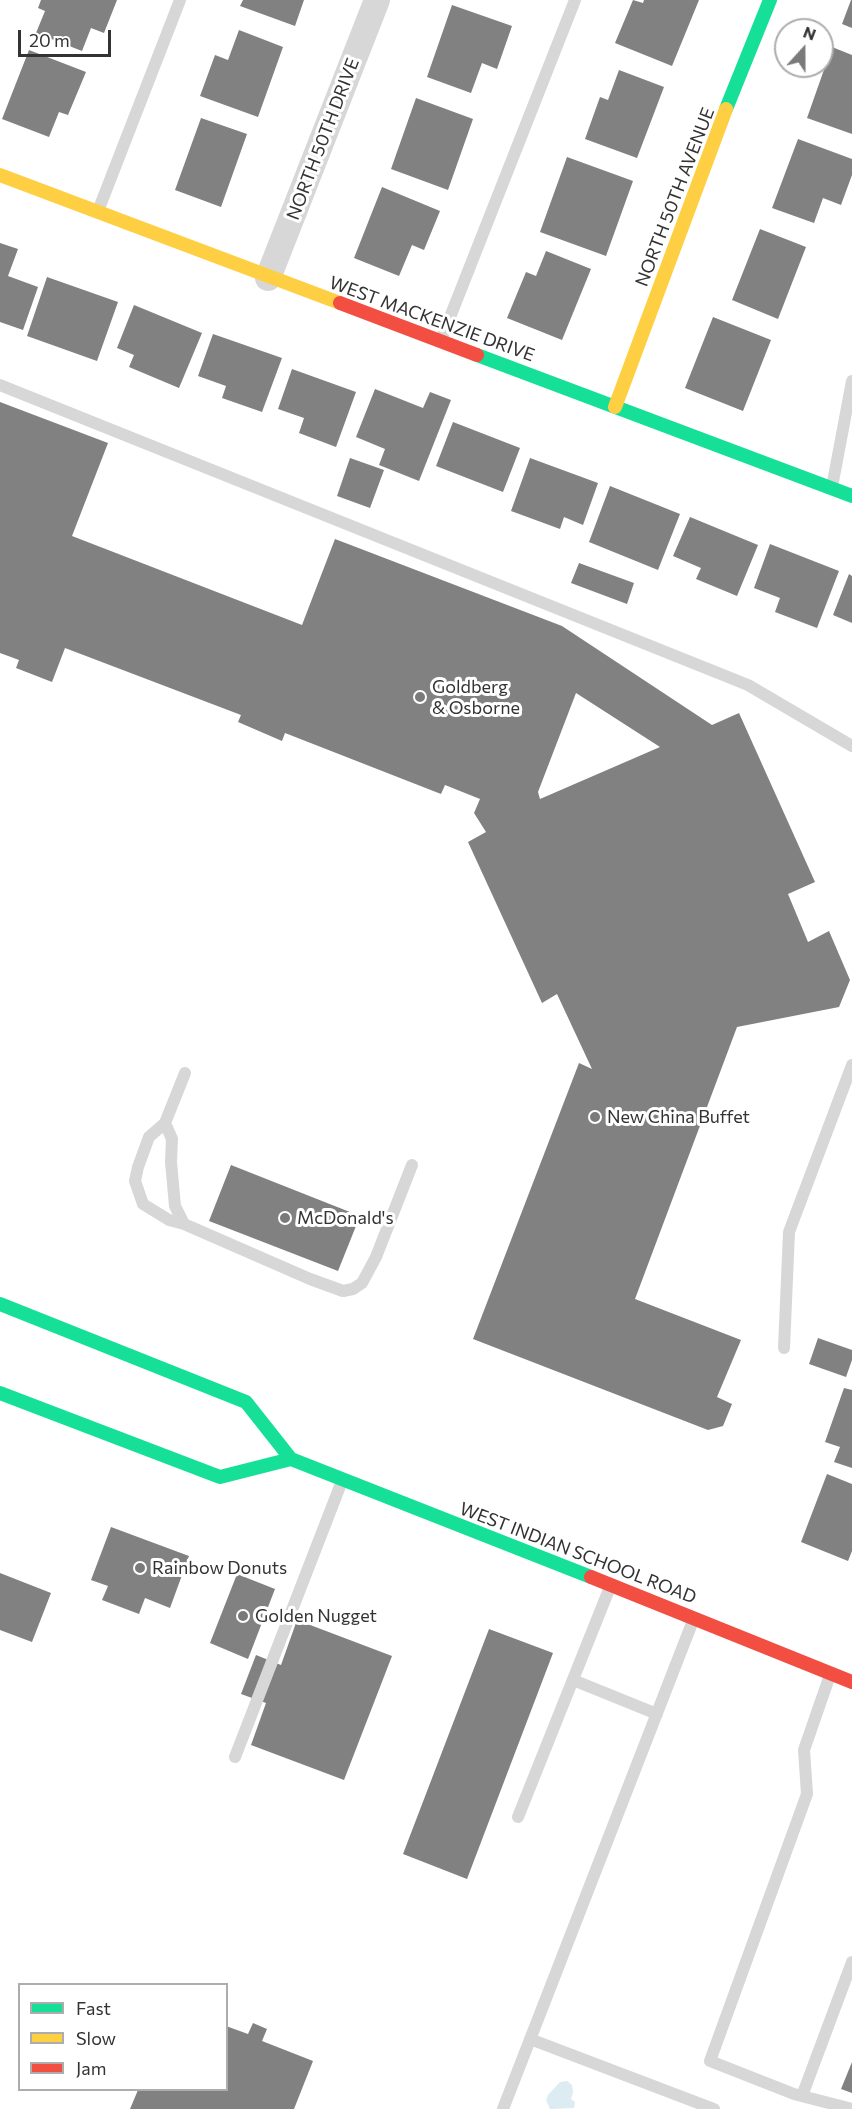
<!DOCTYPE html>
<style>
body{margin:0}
#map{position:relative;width:852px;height:2109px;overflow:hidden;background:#fff;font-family:Commissioner,sans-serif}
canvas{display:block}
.legend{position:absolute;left:18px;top:1983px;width:210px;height:108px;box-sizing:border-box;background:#fff;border:2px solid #adadad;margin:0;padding:8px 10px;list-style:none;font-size:18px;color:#333}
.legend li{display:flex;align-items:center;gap:12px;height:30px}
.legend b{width:30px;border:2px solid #adadad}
.north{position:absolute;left:774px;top:18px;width:60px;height:60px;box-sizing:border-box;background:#fff;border:2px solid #adadad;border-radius:50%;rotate:21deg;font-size:16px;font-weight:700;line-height:24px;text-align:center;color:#333}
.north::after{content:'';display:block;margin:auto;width:21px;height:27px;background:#7a7a7a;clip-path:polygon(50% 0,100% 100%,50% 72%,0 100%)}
.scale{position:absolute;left:18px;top:30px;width:93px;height:27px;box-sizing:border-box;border:3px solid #333;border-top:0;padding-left:8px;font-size:18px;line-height:21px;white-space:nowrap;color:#333;-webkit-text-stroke:4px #fff;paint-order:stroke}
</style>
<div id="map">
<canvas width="852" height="2109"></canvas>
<ul class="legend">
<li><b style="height:8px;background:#16e098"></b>Fast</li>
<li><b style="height:8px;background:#ffcf43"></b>Slow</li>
<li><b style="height:8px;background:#f24e42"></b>Jam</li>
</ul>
<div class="north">N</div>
<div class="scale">20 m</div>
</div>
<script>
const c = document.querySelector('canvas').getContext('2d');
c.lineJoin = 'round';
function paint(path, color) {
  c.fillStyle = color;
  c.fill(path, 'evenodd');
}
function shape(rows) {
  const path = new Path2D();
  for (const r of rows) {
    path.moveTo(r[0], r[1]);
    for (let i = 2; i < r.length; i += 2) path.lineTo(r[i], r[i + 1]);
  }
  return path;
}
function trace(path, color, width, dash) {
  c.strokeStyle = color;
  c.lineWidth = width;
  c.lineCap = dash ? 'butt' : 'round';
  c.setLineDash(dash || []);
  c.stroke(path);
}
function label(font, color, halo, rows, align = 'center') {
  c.font = font + ' Commissioner,sans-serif';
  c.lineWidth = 6;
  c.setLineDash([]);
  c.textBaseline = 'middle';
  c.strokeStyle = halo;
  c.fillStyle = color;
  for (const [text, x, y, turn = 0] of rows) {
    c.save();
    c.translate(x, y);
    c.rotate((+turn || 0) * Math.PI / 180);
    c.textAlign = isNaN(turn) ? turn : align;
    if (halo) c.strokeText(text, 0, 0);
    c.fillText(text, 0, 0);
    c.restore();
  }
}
const water = shape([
 [567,2081,572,2085,573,2092,571,2099,575,2102,574,2108,550,2109,546,2100,548,2095,560,2082]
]);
const building = shape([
 [41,0,117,0,104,33,91,28,82,51,36,33,45,11,38,8],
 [243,0,304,0,295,26,240,6],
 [633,0,643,3,644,0,699,0,672,66,615,43],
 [851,0,852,0,852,28,842,24],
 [452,5,512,26,497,69,482,63,471,93,427,77],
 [239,30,283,47,258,117,200,96,215,55,228,60],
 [832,47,852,55,852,134,807,118],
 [29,50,86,72,68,115,59,112,49,137,2,119],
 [619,70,664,87,637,158,585,139,600,97,608,100],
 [416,98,473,119,448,190,391,169],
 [201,118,247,134,221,207,175,190],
 [798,139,852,159,852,175,841,205,823,198,814,223,772,208],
 [567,157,633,181,606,256,540,232],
 [382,187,440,211,424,250,412,245,399,276,354,258],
 [760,229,806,247,778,319,732,300],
 [0,243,18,249,8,276,38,287,23,330,0,322],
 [546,251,591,269,562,340,507,318,526,272,536,276],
 [47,277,118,302,97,361,27,336],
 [134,305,202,333,179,388,129,367,134,355,117,348],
 [713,317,771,340,743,411,685,388],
 [213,334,282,358,262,412,222,398,226,386,198,376],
 [292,369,356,392,336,447,299,433,304,418,278,409],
 [375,389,423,408,430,392,451,400,419,481,379,465,385,449,356,437],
 [0,402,108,443,72,536,302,625,335,539,562,626,712,725,739,713,815,882,788,894,808,942,829,931,850,980,839,1007,737,1027,635,1299,741,1340,717,1397,732,1404,723,1426,708,1430,473,1339,579,1063,592,1069,557,994,542,1003,468,842,486,832,474,813,480,799,445,785,441,794,285,733,282,741,238,722,241,715,65,648,52,682,16,668,19,660,0,653],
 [576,693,660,747,540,799,538,792],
 [453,422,520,448,503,492,436,466],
 [350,458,384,470,370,508,337,496],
 [530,458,598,483,583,525,564,517,560,529,511,511],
 [610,486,680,514,658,570,589,542],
 [690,517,758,545,737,596,696,579,701,568,673,556],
 [770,544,839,571,817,628,775,612,780,598,754,588],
 [579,563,634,583,627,604,571,583],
 [849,574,852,576,852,623,833,615],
 [231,1165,360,1216,338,1271,209,1221],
 [818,1338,852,1350,852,1360,846,1377,809,1364],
 [844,1388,852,1390,852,1468,834,1462,840,1447,825,1442],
 [827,1474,852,1484,852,1551,848,1561,801,1542],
 [111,1527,189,1556,170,1608,145,1598,139,1614,102,1600,108,1586,91,1580],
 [0,1573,51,1593,32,1642,0,1630],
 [237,1574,275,1589,248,1659,210,1643],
 [297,1620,392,1656,344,1780,251,1745,266,1703,241,1694,256,1655,281,1665],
 [489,1629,553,1653,467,1879,403,1854],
 [253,2023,267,2029,262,2041,313,2061,294,2109,130,2109,138,2090,226,2090,226,2026,248,2034],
 [852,2062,852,2093,841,2089]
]);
const lane = shape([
 [98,211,180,0],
 [441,340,575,0],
 [0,385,748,685,852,746],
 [832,487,852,381],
 [185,1073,165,1123,149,1137,138,1167,135,1181,143,1204,169,1220,184,1224,310,1279,343,1291,353,1289,362,1283,376,1257,412,1165],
 [165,1123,172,1139,171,1162,175,1206,184,1224],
 [784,1348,789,1232,852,1065],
 [830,1675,804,1750,807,1794,710,2061,794,2094,852,2109],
 [573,1680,657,1714],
 [235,1757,342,1481],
 [518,1817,610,1587],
 [530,2039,714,2109],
 [802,2096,852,1962],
 [503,2109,694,1618]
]);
const street = shape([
 [268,278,377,0]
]);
const fast = shape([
 [726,109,770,0],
 [477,355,852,496],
 [0,1304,246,1402,291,1459,591,1577],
 [0,1393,220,1477,291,1459]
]);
const slow = shape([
 [0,175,340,303],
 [615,407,726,109]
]);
const jam = shape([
 [340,303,477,355],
 [591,1577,852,1682]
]);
const markers = [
 [420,697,6,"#7a7a7a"],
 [595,1117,6,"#7a7a7a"],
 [285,1218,6,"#7a7a7a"],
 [140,1568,6,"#7a7a7a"],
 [243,1616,6,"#7a7a7a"]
];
const streetNames = [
 ["NORTH 50TH DRIVE",323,139,-69],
 ["NORTH 50TH AVENUE",675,197,-69],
 ["WEST MACKENZIE DRIVE",432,319,20],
 ["WEST INDIAN SCHOOL ROAD",578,1553,21]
];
const poiNames = [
 ["Goldberg",432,687],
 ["& Osborne",432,708],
 ["New China Buffet",607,1117],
 ["McDonald's",297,1218],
 ["Rainbow Donuts",152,1568],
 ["Golden Nugget",255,1616]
];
paint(water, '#ddebf3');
paint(building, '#818181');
trace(lane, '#d7d7d7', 12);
trace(street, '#d7d7d7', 26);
trace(fast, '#16e098', 14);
trace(slow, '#ffcf43', 14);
trace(jam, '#f24e42', 14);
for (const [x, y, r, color] of markers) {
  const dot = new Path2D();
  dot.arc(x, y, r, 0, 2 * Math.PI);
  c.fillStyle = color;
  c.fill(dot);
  trace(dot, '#fff', 2);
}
label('18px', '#333', '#fff', streetNames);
label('18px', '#333', '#fff', poiNames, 'left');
</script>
